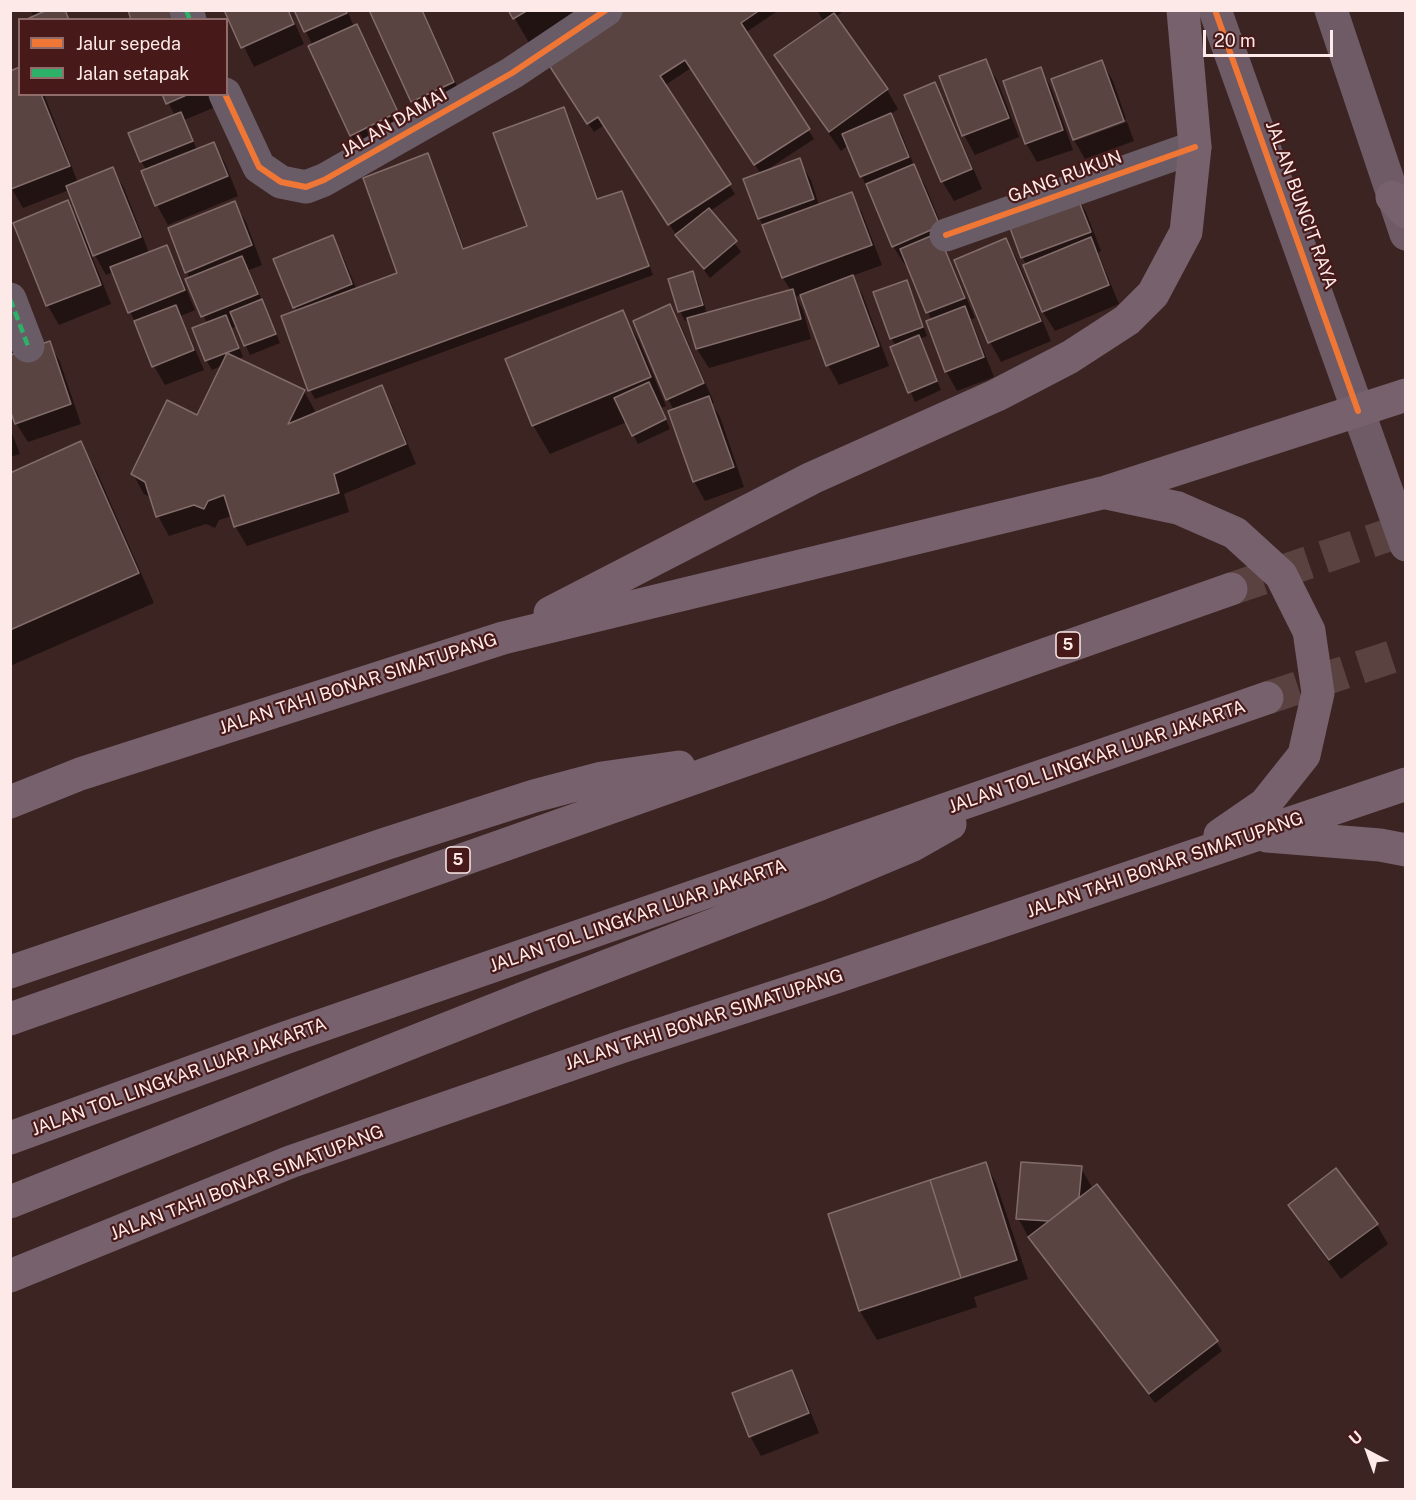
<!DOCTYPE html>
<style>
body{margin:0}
#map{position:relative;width:1416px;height:1500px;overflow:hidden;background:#3c2422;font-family:"Public Sans",sans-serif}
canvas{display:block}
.frame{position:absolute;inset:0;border:12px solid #fdeae8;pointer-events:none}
.legend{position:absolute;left:18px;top:18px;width:210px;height:78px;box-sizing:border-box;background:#471918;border:2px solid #906d6b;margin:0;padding:8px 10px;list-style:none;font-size:18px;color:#fdeae8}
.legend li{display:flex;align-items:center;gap:12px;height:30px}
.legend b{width:30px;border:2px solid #906d6b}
.north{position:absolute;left:1338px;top:1422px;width:60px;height:60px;-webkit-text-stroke:4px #471918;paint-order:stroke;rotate:319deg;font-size:16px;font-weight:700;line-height:24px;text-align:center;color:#fdeae8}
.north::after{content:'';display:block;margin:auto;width:21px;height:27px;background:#fdeae8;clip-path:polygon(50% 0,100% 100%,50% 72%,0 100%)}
.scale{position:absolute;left:1203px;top:30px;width:130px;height:27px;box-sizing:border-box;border:3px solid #fdeae8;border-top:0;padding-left:8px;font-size:18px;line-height:21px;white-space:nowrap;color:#fdeae8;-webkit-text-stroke:4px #471918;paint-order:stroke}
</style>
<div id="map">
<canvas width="1416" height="1500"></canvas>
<div class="frame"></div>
<ul class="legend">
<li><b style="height:8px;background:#f07635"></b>Jalur sepeda</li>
<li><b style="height:8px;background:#2db169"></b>Jalan setapak</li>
</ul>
<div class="north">U</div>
<div class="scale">20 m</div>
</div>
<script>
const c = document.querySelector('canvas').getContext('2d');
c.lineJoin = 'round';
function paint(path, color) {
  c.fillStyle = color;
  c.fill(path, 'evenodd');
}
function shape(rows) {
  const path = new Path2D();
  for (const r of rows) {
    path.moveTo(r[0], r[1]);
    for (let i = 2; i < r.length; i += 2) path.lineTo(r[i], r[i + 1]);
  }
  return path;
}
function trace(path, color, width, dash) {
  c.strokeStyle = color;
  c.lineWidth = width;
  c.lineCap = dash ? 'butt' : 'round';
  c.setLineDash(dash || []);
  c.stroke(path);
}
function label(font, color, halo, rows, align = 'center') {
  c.font = font + ' "Public Sans",sans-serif';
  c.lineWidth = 4.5;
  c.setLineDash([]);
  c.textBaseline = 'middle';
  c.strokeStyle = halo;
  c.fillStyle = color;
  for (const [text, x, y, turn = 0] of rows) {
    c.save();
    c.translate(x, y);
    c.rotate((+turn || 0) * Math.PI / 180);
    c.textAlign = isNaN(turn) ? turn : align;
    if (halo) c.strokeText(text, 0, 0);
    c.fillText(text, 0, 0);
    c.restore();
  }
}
const shadow = shape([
 [30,10,65,10,69,20,28,20,34,17],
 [226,10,289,10,304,44,254,67],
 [295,10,347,10,354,27,357,26,368,45,408,132,362,154,351,135,313,46],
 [371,10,423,10,464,102,424,121,413,101],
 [510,10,611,10,536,55],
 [628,10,779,10,745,33,814,139,765,171,799,160,811,180,819,205,851,193,862,213,882,265,852,276,863,296,889,366,839,385,828,365,801,295,796,297,803,310,811,339,709,368,697,349,689,320,685,321,680,311,693,273,698,282,707,314,791,291,783,278,765,228,759,218,761,174,691,68,664,86,735,194,710,211,741,252,710,278,677,235,684,230,682,229,675,233,604,125,594,132,554,72],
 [817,10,845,10,835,17,887,90,898,109,890,115,902,135,916,171,925,185,950,246,945,248,975,318,971,319,994,377,957,391,946,371,932,321,908,264,905,265,893,246,848,145,841,151,788,75,776,56,824,22],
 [985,61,997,80,1019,137,975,155,964,135],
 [1102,62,1113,81,1126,119,1075,138,1075,141,1127,122,1134,141,1085,159,1074,140,1053,80],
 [1040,68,1051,88,1073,150,1037,162,1026,143],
 [10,72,20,94,44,94,78,183,113,169,124,188,149,253,166,247,177,266,195,310,181,316,204,370,165,385,154,366,113,272,106,275,92,250,90,251,111,304,59,325,48,306,15,224,67,202,80,225,82,224,69,190,23,208,12,189],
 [934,84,945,103,982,189,954,201,942,181],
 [164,94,214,94,218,106,184,120,197,150,213,143,225,163,238,196,168,225,157,205,143,172,147,171,141,161,175,116],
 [563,109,569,118,599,201,621,193,626,202,653,275,315,399,310,390,297,312,275,260,332,237,343,257,357,290,399,274,428,155,433,165,465,250,528,227],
 [1074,193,1086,212,1101,251,1098,253,1119,304,1055,331,1043,312,1023,257],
 [234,203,246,222,262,265,249,270,280,343,250,355,237,326,232,328,243,357,238,359,304,391,315,411,312,416,381,387,392,406,416,464,344,494,349,512,247,546,235,526,232,516,219,520,215,528,206,524,169,536,158,516,152,498,144,494,133,474,198,417,223,365,212,370,206,360,207,324,187,272],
 [1006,240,1017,259,1051,341,1001,362,990,342],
 [906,282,911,291,927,336,919,339,941,390,915,402,892,348,896,346,891,338],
 [670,306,681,326,714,403,712,404,720,417,744,487,705,501,694,481,674,410,668,399],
 [622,312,639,341,666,406,661,408,670,429,638,444,627,422,550,454,533,425],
 [10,325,19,353,49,343,60,362,81,424,28,442,16,423,10,405],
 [10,428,20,454,10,457],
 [81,443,97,472,154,603,10,666,10,474],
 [985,1163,996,1183,1028,1279,974,1297,977,1307,877,1340,860,1311,830,1215],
 [1081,1168,1093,1189,1216,1342,1222,1351,1155,1403,1029,1238,1018,1218],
 [1289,1205,1377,1225,1388,1244,1341,1279,1301,1224],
 [791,1372,802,1391,819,1433,761,1456,750,1436]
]);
const building = shape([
 [47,10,65,10,69,20,25,20,47,10],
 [128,10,172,10,176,20,131,20,128,10],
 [224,10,288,10,294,24,241,48,224,10],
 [294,10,346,10,347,13,304,32,294,10],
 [369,10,422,10,454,82,411,102,369,10],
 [508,10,528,10,513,19,508,10],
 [625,10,760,10,741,23,810,129,754,165,685,60,660,76,731,184,668,225,598,117,587,124,547,62,625,10],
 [834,13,888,89,829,132,774,55,834,13],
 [357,24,398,112,350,136,308,46,357,24],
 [986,59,1009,118,962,136,939,76,986,59],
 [1102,60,1124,121,1073,140,1051,79,1102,60],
 [20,67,20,94,41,94,70,166,11,189,10,71,20,67],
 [1041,67,1063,130,1025,144,1003,81,1041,67],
 [935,82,972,169,941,182,904,95,935,82],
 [162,94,189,94,166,104,162,94],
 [564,107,597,199,622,191,649,266,308,391,281,316,397,273,363,178,428,153,463,249,527,226,493,133,564,107],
 [181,112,193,141,140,162,128,133,181,112],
 [891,113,909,157,860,177,842,134,891,113],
 [214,142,228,176,155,206,141,171,214,142],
 [800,158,814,199,758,219,743,179,800,158],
 [914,164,940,226,892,247,866,184,914,164],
 [113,167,141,237,93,256,66,186,113,167],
 [1075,191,1091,232,1021,258,1006,217,1075,191],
 [852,192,872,245,782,278,762,225,852,192],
 [68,200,101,285,46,306,13,223,68,200],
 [235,201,252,245,185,273,168,228,235,201],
 [709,208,737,241,704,269,675,235,709,208],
 [938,233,965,298,926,313,900,249,938,233],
 [333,235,352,284,293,308,273,259,333,235],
 [1091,237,1109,285,1042,312,1023,265,1091,237],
 [1006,238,1041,321,988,343,954,260,1006,238],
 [167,245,185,290,128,313,110,267,167,245],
 [242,256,258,294,201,317,185,279,242,256],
 [693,271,703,305,678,312,668,279,693,271],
 [853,275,879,346,826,366,800,295,853,275],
 [907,280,923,327,890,339,873,292,907,280],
 [793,289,801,319,696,349,687,318,793,289],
 [262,299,276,334,244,346,230,312,262,299],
 [670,304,704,383,666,400,633,321,670,304],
 [176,305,194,350,152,367,134,321,176,305],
 [965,306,984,357,945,372,926,321,965,306],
 [623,310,651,377,532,426,505,359,623,310],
 [226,315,239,348,205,361,192,328,226,315],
 [919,335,937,381,908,393,890,347,919,335],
 [50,341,71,404,15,424,10,410,10,355,50,341],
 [227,353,305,390,288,424,382,385,406,444,334,474,339,493,234,527,224,495,208,501,204,509,194,505,156,517,145,482,131,474,167,400,197,415,227,353],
 [649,382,666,419,632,436,614,398,649,382],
 [709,396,734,467,693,482,668,411,709,396],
 [81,441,139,573,10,630,10,473,81,441],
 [986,1162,1017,1260,961,1278,930,1180,986,1162],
 [1021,1162,1082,1166,1079,1197,1049,1221,1016,1219,1021,1162],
 [1336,1168,1378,1224,1329,1260,1288,1205,1336,1168],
 [930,1180,961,1278,859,1311,828,1214,930,1180],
 [1097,1184,1218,1341,1149,1394,1028,1237,1097,1184],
 [792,1370,809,1413,749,1437,732,1393,792,1370]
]);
const highwayTunnel = shape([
 [1231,589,1406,529],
 [1267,698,1406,652]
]);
const minor = shape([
 [186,10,190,20],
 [225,94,259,167,281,182,306,187,324,180,512,73,606,10],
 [946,235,1195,147],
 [10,299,28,346]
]);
const major = shape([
 [1215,10,1406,545],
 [1331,10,1406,234]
]);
const highway = shape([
 [1392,197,1406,212],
 [1107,493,1178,508,1235,533,1281,575,1309,631,1318,693,1304,755,1265,804,1220,835],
 [550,613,812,478,997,395,1070,357,1127,320,1153,294,1186,232,1195,147,1183,10],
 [10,802,80,774,503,638,1106,492,1406,395],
 [1267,836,1380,845,1406,850],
 [10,972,385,844,534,796,602,778,679,767],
 [10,1019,1231,589],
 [10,1138,282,1039,1267,698],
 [10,1202,539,992,820,884,913,845,950,824],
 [10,1276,290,1162,621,1047,830,979,1406,784]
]);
const quiet = shape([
 [186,10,190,20],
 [10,299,28,346]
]);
const cycleway = shape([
 [1215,10,1358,411],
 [225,94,259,167,281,182,306,187,324,180,512,73,606,10],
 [946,235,1195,147]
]);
const shields = [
 [1068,645,24],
 [458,860,24]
];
const shieldNames = [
 ["5",1068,645],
 ["5",458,860]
];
const streetNames = [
 ["JALAN DAMAI",394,123,-30],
 ["GANG RUKUN",1065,177,-20],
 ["JALAN BUNCIT RAYA",1301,205,70],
 ["JALAN TAHI BONAR SIMATUPANG",358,684,-18],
 ["JALAN TOL LINGKAR LUAR JAKARTA",1097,757,-19],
 ["JALAN TAHI BONAR SIMATUPANG",1165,865,-19],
 ["JALAN TOL LINGKAR LUAR JAKARTA",638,916,-19],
 ["JALAN TAHI BONAR SIMATUPANG",704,1020,-18],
 ["JALAN TOL LINGKAR LUAR JAKARTA",179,1077,-20],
 ["JALAN TAHI BONAR SIMATUPANG",247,1183,-21]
];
paint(shadow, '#0007');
paint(building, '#594442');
trace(building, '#836d6b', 1.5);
trace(highwayTunnel, '#594240', 33, [33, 16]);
trace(minor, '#6a5c67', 33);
trace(major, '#6f5b66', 33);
trace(highway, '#76616d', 33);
trace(quiet, '#2db169', 4.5, [9, 4.5]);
trace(cycleway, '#f07635', 6);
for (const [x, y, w] of shields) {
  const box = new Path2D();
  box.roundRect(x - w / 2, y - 13, w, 26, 4.5);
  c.fillStyle = '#471918';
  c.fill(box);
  trace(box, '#fdeae8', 1.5);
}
label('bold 16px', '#fdeae8', null, shieldNames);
label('18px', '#fdeae8', '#471918', streetNames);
</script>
